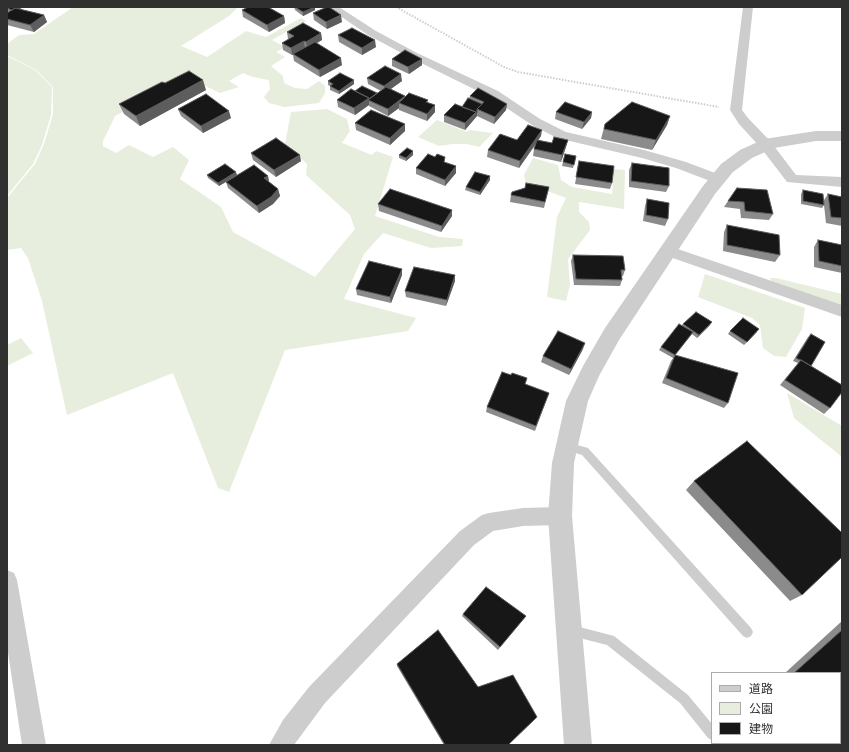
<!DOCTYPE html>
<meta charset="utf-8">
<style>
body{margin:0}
#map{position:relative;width:849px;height:752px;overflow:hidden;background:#fff;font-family:Signika,"Noto Sans JP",sans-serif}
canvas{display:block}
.frame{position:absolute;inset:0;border:8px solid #303030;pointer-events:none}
.legend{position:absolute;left:711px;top:672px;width:130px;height:72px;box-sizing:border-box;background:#fff;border:1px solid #acacac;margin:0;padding:5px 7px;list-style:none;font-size:12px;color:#303030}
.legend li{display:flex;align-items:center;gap:8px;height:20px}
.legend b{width:20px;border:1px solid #acacac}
</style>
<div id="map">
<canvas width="849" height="752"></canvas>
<div class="frame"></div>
<ul class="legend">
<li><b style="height:5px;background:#cdcdcd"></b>道路</li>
<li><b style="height:11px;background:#e7eedd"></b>公園</li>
<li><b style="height:11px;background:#171717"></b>建物</li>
</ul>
</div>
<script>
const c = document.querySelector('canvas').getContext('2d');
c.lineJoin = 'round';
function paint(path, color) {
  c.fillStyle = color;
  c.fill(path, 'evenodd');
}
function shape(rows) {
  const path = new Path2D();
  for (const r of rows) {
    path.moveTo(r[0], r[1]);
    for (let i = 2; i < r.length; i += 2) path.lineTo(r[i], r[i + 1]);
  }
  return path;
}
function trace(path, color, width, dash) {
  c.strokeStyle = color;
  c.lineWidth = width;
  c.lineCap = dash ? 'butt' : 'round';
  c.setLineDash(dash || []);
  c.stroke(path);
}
const green = shape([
 [73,7,238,7,229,16,181,46,207,57,246,31,266,37,301,18,306,21,272,40,285,47,276,52,285,57,271,66,283,76,284,83,295,88,307,89,319,81,325,86,325,93,319,103,284,107,269,103,264,97,270,89,269,80,253,77,243,73,229,81,239,87,220,93,191,79,186,79,115,116,103,141,103,146,116,153,129,145,153,157,173,147,189,160,180,179,221,207,233,232,315,277,355,229,350,215,306,175,307,164,285,144,291,112,327,109,347,119,350,131,342,143,372,155,376,151,393,157,375,216,439,237,463,239,462,246,431,248,383,233,364,254,344,299,416,318,408,331,285,350,229,492,218,488,173,373,67,415,42,301,28,258,21,248,7,250,7,198,35,164,44,144,53,114,53,87,36,70,7,55,7,44,19,35,34,34],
 [7,56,35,70,52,87,51,115,42,145,33,164,7,196],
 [437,120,467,132,470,130,493,133,479,147,467,144,452,144,439,146,418,137],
 [533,158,558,165,561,180,572,187,612,194,614,169,625,170,624,209,579,202,579,212,589,222,590,230,568,259,570,285,566,301,547,297,557,217,566,198,526,183,524,175],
 [705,274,805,308,802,329,786,357,774,356,763,348,760,325,752,318,698,297],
 [770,278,776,278,842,294,842,306,771,281],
 [21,338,33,353,7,366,7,345],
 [787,393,842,426,842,457,794,418]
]);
const path = shape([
 [396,7,504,67,518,72,719,107]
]);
const service = shape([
 [566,442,588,448,751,628,753,632,751,636,747,638,743,636,582,455,563,449,561,446,563,443,566,442],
 [572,625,614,636,688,695,712,724,712,740,708,738,680,703,607,645,568,635,566,631,568,627,572,625],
 [713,743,726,743,727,745,714,745,713,743]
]);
const minor = shape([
 [327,7,339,7,376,31,417,53,498,91,540,119,566,132,644,150,686,162,723,176,725,179,723,182,718,184,676,168,642,158,557,138,532,125,490,97,409,57,368,35,327,7],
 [743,7,753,7,742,110,748,118,771,142,796,175,842,177,842,187,787,182,761,148,739,124,730,110,743,7],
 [669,246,842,305,842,317,664,255,662,251,664,247,669,246],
 [560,507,567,509,570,516,567,523,560,525,523,526,493,531,474,545,325,703,294,745,269,745,283,720,309,687,460,531,482,515,489,513,523,508,560,507],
 [7,570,14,573,17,580,46,745,22,745,7,646,7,570]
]);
const tertiary = shape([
 [816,131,842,131,842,141,816,141,774,148,752,158,733,172,715,194,619,340,599,376,588,401,574,463,572,516,592,745,564,745,548,516,552,463,566,401,583,366,605,328,703,186,721,164,740,150,764,139,816,131]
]);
const wall = shape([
 [7,7,23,7,20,9,44,15,47,22,34,32,7,25,7,13,9,12,7,11],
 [294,7,315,10,303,16,295,10],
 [242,10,284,16,285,23,269,32,243,17],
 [313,13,342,22,327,29,314,20],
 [287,32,321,33,322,40,316,43,342,65,320,77,294,61,293,55,292,55,283,50,282,43,289,39,288,39],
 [338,35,376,47,362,55,339,42],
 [392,59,422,59,422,65,409,74,392,66],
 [367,78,402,81,391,89,405,96,405,97,428,100,428,103,435,112,427,121,399,110,399,108,388,116,369,106,369,105,355,115,338,107,337,100,355,91,377,93,381,91,368,84],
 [328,81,354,84,339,94,330,90,330,86,328,85],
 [165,83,206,90,140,126,124,114,119,104],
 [470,96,507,104,506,110,494,124,477,116,465,130,444,122,444,115,462,107,469,99],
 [178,109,231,118,203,133,181,116],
 [556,112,592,112,591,118,582,129,555,119],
 [670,116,667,125,652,150,601,139,605,124],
 [355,123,405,131,390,145,356,130],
 [541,136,538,140,552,143,568,140,561,162,533,156,534,149,536,144,519,168,487,157,488,150,517,140],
 [251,153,301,161,276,177,253,160],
 [565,154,576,156,573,168,562,166],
 [399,155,413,155,406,161,399,158],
 [579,161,612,183,610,189,575,184],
 [444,162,456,166,456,173,445,186,416,174,416,168],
 [632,163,669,186,666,192,629,187,629,170],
 [207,175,268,176,269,182,278,189,280,196,273,204,259,213,228,188,226,182,219,186,208,178],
 [490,176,490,180,480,195,465,190,466,187],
 [549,187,544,208,510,202,511,195,525,188],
 [737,188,773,214,769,220,741,218,740,209,724,207,728,201],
 [803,190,824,200,828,194,842,197,842,226,826,223,824,205,822,208,801,204,801,194],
 [647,199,668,219,665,226,643,221,645,206],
 [378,204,452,216,441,232,379,211],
 [727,225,780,255,775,262,723,251,724,232],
 [818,240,842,245,842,273,814,267,814,247],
 [573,255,625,270,623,276,622,276,622,280,620,286,574,285,571,261],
 [402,275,391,303,357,295,356,289],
 [455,275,455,281,446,306,406,297,405,291],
 [683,324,710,325,697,338,692,334,675,355,728,403,724,408,662,383,671,361,674,357,673,358,659,350,661,347],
 [730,331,757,332,744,345,728,334],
 [811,334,811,366,830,408,824,414,780,385,798,363,793,361,808,337],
 [583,349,569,375,541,362,543,356],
 [526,385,549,393,535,431,486,412,487,407],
 [694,481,802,595,790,601,686,490],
 [463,614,526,616,498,650,462,616],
 [842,621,842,745,744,745,742,743,840,743,840,673,785,673],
 [397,664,508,745,444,745,397,666]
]);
const shadedWall = shape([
 [17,7,23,7,14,13,12,10],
 [315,7,315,10,303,16,303,12],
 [44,15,47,22,34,32,30,25],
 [341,15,342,22,327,29,326,22],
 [284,16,285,23,269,32,267,25],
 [321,33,322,40,307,49,306,42],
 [375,40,376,47,362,55,362,48],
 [304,41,305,48,292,55,291,48],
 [341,58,342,65,320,77,319,70],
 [422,59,422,65,409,74,408,67],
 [401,74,402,81,385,93,384,86],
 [203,80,206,90,140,126,136,116],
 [354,80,354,84,339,94,339,91],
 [405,96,405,102,399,103,399,108,388,116,388,109],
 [369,98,369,105,355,115,354,108],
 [507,104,506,110,494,124,495,117],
 [435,105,435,112,427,121,427,114],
 [229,111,231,118,203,133,201,126],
 [476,112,477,113,477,116,465,130,465,123],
 [592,112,591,118,582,129,584,122],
 [670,116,667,125,652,150,656,140],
 [405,124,405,131,390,145,390,138],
 [542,130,541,136,519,168,520,161],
 [568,140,566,147,561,162,562,155],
 [413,151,413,155,406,161,406,158],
 [300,155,301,161,276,177,274,170],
 [456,166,456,173,445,186,445,180],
 [236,172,237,175,219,186,218,183],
 [268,176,269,182,264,178],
 [490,176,490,180,480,195,480,192],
 [278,189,280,196,273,204,259,213,257,206],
 [452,210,452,216,441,232,442,226],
 [402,269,402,275,391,303,390,297],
 [455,275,455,281,446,306,447,300],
 [712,322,710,325,697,338,699,335],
 [585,343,583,349,569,375,571,369]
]);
const building = shape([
 [7,7,17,7,12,10,7,8,7,7],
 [248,7,268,7,284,16,267,25,242,10,248,7],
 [295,7,315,7,303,12,295,7],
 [327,7,329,7,341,15,326,22,313,13,327,7],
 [15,8,44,15,30,25,7,19,7,13,15,8],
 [303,23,321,33,306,42,304,41,291,48,282,43,294,36,287,32,303,23],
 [352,28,375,40,362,48,338,35,352,28],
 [315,42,341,58,319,70,293,54,315,42],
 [405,50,422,59,408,67,392,59,405,50],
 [385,66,401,74,384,86,367,78,385,66],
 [189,71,203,80,136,116,119,104,162,82,165,83,189,71],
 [340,73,354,80,339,91,330,86,333,84,328,81,340,73],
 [362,86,377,93,369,99,369,98,355,91,362,86],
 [386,87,405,96,388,109,368,100,386,87],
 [478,88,507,104,495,117,477,109,484,102,470,96,478,88],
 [351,89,369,98,354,108,337,100,351,89],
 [409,93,428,100,426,102,435,105,427,114,399,103,409,93],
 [206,94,229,111,201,126,178,109,206,94],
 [468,98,482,104,477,109,477,113,476,114,476,112,462,107,468,98],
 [565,102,592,112,584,122,556,112,565,102],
 [632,102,670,116,656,140,604,129,605,124,632,102],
 [455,104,476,112,465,123,444,115,455,104],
 [371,110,405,124,390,138,355,123,371,110],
 [528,125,542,130,520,161,488,150,500,134,517,140,528,125],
 [554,137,568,140,562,155,534,149,537,140,552,143,554,137],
 [276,138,300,155,274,170,251,153,276,138],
 [407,148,413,151,406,158,399,155,407,148],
 [428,154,435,157,437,154,445,157,444,162,456,166,445,180,416,168,428,154],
 [565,154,576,156,574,165,563,162,565,154],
 [579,161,614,166,612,183,576,177,579,161],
 [632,163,669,168,669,186,631,181,632,163],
 [225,164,236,172,218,183,207,175,225,164],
 [254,165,268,176,264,178,278,189,271,197,257,206,226,182,254,165],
 [475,172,490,176,480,192,466,187,475,172],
 [526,183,549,187,545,202,511,195,512,192,525,188,526,183],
 [737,188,767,190,773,214,745,211,744,202,728,201,737,188],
 [390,189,452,210,442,226,378,204,390,189],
 [803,190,823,194,824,205,803,201,803,190],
 [828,194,842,197,842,218,831,217,828,194],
 [647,199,669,203,668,219,646,215,647,199],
 [727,225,779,235,780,255,727,245,727,225],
 [818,240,842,245,842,266,819,261,818,240],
 [573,255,623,256,625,270,621,270,622,280,576,279,573,255],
 [369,261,402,269,390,297,356,289,369,261],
 [414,267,455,275,447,300,405,291,414,267],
 [696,312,712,322,699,335,683,324,696,312],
 [743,318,759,329,747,342,730,331,743,318],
 [679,324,693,332,675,355,661,347,679,324],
 [558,331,585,343,571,369,543,356,558,331],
 [811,334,825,342,811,366,801,360,800,360,796,358,811,334],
 [675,355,738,373,728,403,666,378,675,355],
 [801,360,842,385,842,392,830,408,785,380,801,360],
 [502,372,511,375,512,373,527,378,525,384,549,393,536,426,487,407,502,372],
 [747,441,842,533,842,557,802,595,694,481,747,441],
 [486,587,526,616,500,647,463,614,486,587],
 [438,630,478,687,513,675,537,717,508,745,445,745,397,664,438,630],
 [842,630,842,745,756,745,754,743,840,743,840,673,794,673,842,630]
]);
paint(green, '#e7eedd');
trace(path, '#cdcdcd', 2, [1.5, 1.5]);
paint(service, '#cdcdcd');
paint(minor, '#cdcdcd');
paint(tertiary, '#cdcdcd');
paint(wall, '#8b8b8b');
paint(shadedWall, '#5d5d5d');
paint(building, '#171717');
trace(building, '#5d5d5d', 1);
</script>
